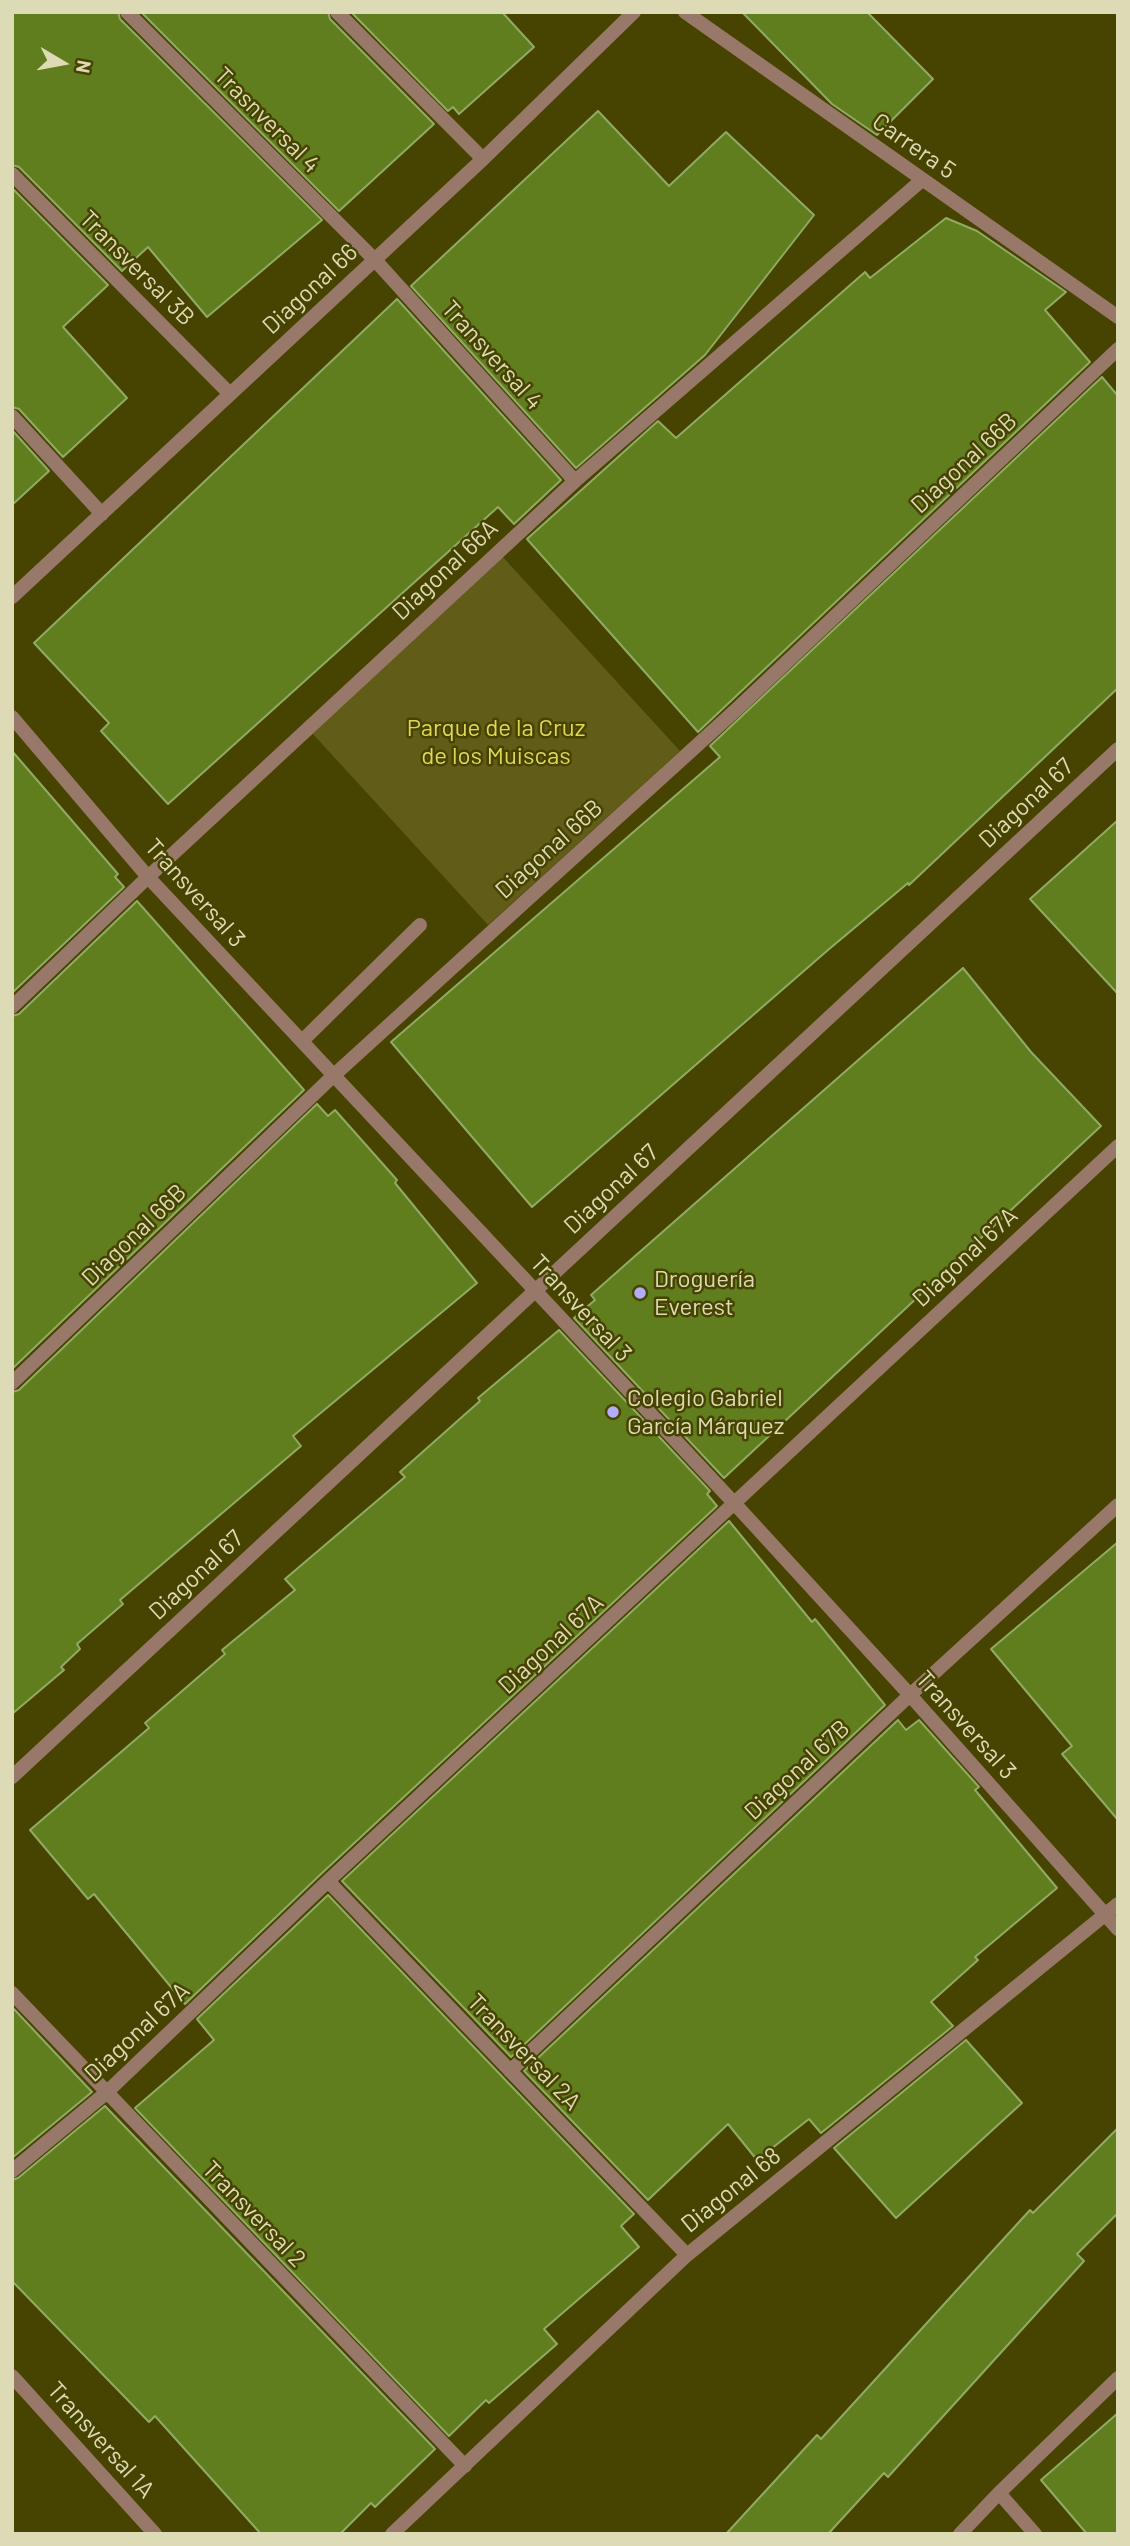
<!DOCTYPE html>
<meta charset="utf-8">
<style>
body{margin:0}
#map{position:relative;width:1130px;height:2546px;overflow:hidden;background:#474300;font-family:Barlow,sans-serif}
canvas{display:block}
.frame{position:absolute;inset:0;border:14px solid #dcdbb5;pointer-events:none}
.north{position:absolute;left:28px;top:28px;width:70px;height:70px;-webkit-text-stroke:5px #474300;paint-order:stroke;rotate:100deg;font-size:19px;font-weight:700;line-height:28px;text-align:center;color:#dcdbb5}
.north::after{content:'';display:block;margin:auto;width:24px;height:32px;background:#dcdbb5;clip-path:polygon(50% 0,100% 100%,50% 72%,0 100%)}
</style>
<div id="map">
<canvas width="1130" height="2546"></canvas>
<div class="frame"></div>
<div class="north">N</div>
</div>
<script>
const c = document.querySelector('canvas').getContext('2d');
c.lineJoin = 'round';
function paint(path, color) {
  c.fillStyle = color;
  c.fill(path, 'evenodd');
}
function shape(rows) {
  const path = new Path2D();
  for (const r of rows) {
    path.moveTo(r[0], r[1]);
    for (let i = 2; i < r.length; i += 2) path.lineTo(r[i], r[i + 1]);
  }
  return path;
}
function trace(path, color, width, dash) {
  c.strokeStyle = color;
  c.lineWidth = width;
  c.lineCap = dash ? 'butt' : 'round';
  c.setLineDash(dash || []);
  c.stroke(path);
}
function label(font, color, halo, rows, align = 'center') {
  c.font = font + ' Barlow,sans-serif';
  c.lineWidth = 5;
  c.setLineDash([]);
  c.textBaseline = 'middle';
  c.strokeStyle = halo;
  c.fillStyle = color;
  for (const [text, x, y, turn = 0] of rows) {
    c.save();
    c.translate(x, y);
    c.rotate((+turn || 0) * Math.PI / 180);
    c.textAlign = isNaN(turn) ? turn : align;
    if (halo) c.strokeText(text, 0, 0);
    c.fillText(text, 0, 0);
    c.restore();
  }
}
const green = shape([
 [501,555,680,751,488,925,312,733]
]);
const building = shape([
 [12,12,118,12,120,19,322,220,207,317,148,247,122,271,19,167,12,165,12,12],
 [141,12,328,12,330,19,434,124,339,211,141,12],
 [351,12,502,12,534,47,459,114,453,107,448,111,351,12],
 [742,12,867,12,933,79,877,135,832,104,742,12],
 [598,111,669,186,726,132,814,215,705,355,576,468,411,286,598,111],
 [12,188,108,285,63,327,127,398,63,457,19,409,12,407,12,188],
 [946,218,977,231,1066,292,1045,310,1090,362,698,732,527,539,658,421,676,438,865,272,870,278,946,218],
 [397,299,561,480,514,524,498,507,168,804,101,731,109,723,34,643,397,299],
 [1102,377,1118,396,1118,688,909,885,908,883,828,950,532,1207,391,1042,720,757,710,746,1102,377],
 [12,430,49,471,12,505,12,430],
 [12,751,118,874,115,877,124,887,12,993,12,751],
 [1118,820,1118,994,1030,899,1118,820],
 [137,901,304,1090,12,1369,12,1016,19,1014,137,901],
 [963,968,1031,1052,1101,1126,724,1478,574,1318,595,1300,591,1295,626,1264,963,968],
 [317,1104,328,1116,335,1110,397,1180,395,1183,477,1283,293,1436,301,1446,120,1600,123,1604,77,1644,80,1649,61,1667,64,1670,12,1714,12,1392,19,1390,317,1104],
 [559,1330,710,1491,707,1494,717,1506,321,1874,185,2004,94,1894,88,1899,30,1830,149,1728,145,1723,225,1654,222,1650,295,1590,285,1579,405,1477,400,1472,480,1401,478,1398,559,1330],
 [729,1521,812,1622,815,1619,885,1705,511,2057,342,1881,729,1521],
 [1118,1542,1118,1820,1062,1754,1072,1746,991,1649,1118,1542],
 [898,1720,906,1730,919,1720,979,1787,975,1790,1057,1888,975,1957,978,1960,931,2002,953,2026,821,2133,809,2119,757,2160,728,2124,648,2200,524,2071,898,1720],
 [328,1895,634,2214,621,2226,639,2247,544,2329,557,2344,489,2403,486,2400,449,2436,135,2108,214,2040,197,2019,328,1895],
 [12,2007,92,2092,12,2158,12,2007],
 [966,2040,1022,2103,896,2218,834,2148,966,2040],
 [105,2106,435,2449,375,2507,371,2503,340,2534,261,2534,155,2416,149,2422,12,2281,12,2180,18,2178,105,2106],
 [1118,2128,1118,2213,1077,2254,1084,2261,888,2477,884,2473,828,2534,726,2534,817,2435,821,2439,1030,2210,1033,2213,1118,2128],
 [1118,2413,1118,2534,1087,2534,1041,2480,1118,2413]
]);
const service = shape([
 [302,1041,420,925]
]);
const minor = shape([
 [127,12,375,260,575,481],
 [337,12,483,159],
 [685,12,1118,317],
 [12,174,230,394],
 [12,416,102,514],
 [12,597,483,159,634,12],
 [12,717,148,877,735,1504,910,1695,1118,1929],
 [12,1007,148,877,575,481,922,180],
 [12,1383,333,1076,737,709,1118,349],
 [12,1777,1118,749],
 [328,1881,687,2255],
 [12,1993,465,2466],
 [510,2071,910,1695,1118,1505],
 [12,2171,106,2093,328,1881,1118,1146],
 [12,2376,155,2534],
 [999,2493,1035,2534],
 [392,2534,687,2255,1118,1904],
 [960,2534,999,2493,1118,2378]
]);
const markers = [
 [640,1293,7,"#b1adfa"],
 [613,1412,7,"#b1adfa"]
];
const streetNames = [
 ["Trasnversal 4",267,120,45],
 ["Carrera 5",914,146,35],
 ["Transversal 3B",137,268,45],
 ["Diagonal 66",310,289,-43],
 ["Transversal 4",492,355,48],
 ["Diagonal 66B",964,463,-43],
 ["Diagonal 66A",445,570,-43],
 ["Diagonal 67",1026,803,-43],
 ["Diagonal 66B",549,849,-42],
 ["Transversal 3",195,893,48],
 ["Diagonal 67",611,1189,-43],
 ["Diagonal 66B",134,1235,-44],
 ["Diagonal 67A",965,1257,-43],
 ["Transversal 3",581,1308,47],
 ["Diagonal 67",196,1575,-43],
 ["Diagonal 67A",551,1644,-43],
 ["Transversal 3",966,1725,48],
 ["Diagonal 67B",797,1770,-43],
 ["Diagonal 67A",137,2032,-43],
 ["Transversal 2A",524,2052,46],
 ["Diagonal 68",731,2190,-39],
 ["Transversal 2",254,2214,46],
 ["Transversal 1A",101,2440,48]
];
const parkNames = [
 ["Parque de la Cruz",496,728],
 ["de los Muiscas",496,756]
];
const poiNames = [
 ["Droguería",654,1279],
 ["Everest",654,1307],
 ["Colegio Gabriel",627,1398],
 ["García Márquez",627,1426]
];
paint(green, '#615d18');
paint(building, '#607e1d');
trace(building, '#91ab65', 2);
trace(service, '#977869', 14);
trace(minor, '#977869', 14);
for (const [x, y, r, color] of markers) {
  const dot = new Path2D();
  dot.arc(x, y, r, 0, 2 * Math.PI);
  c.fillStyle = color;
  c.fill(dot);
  trace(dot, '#474300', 2.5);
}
label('24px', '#dcdbb5', '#474300', streetNames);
label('24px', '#e0d855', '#474300', parkNames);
label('24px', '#dcdbb5', '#474300', poiNames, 'left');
</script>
